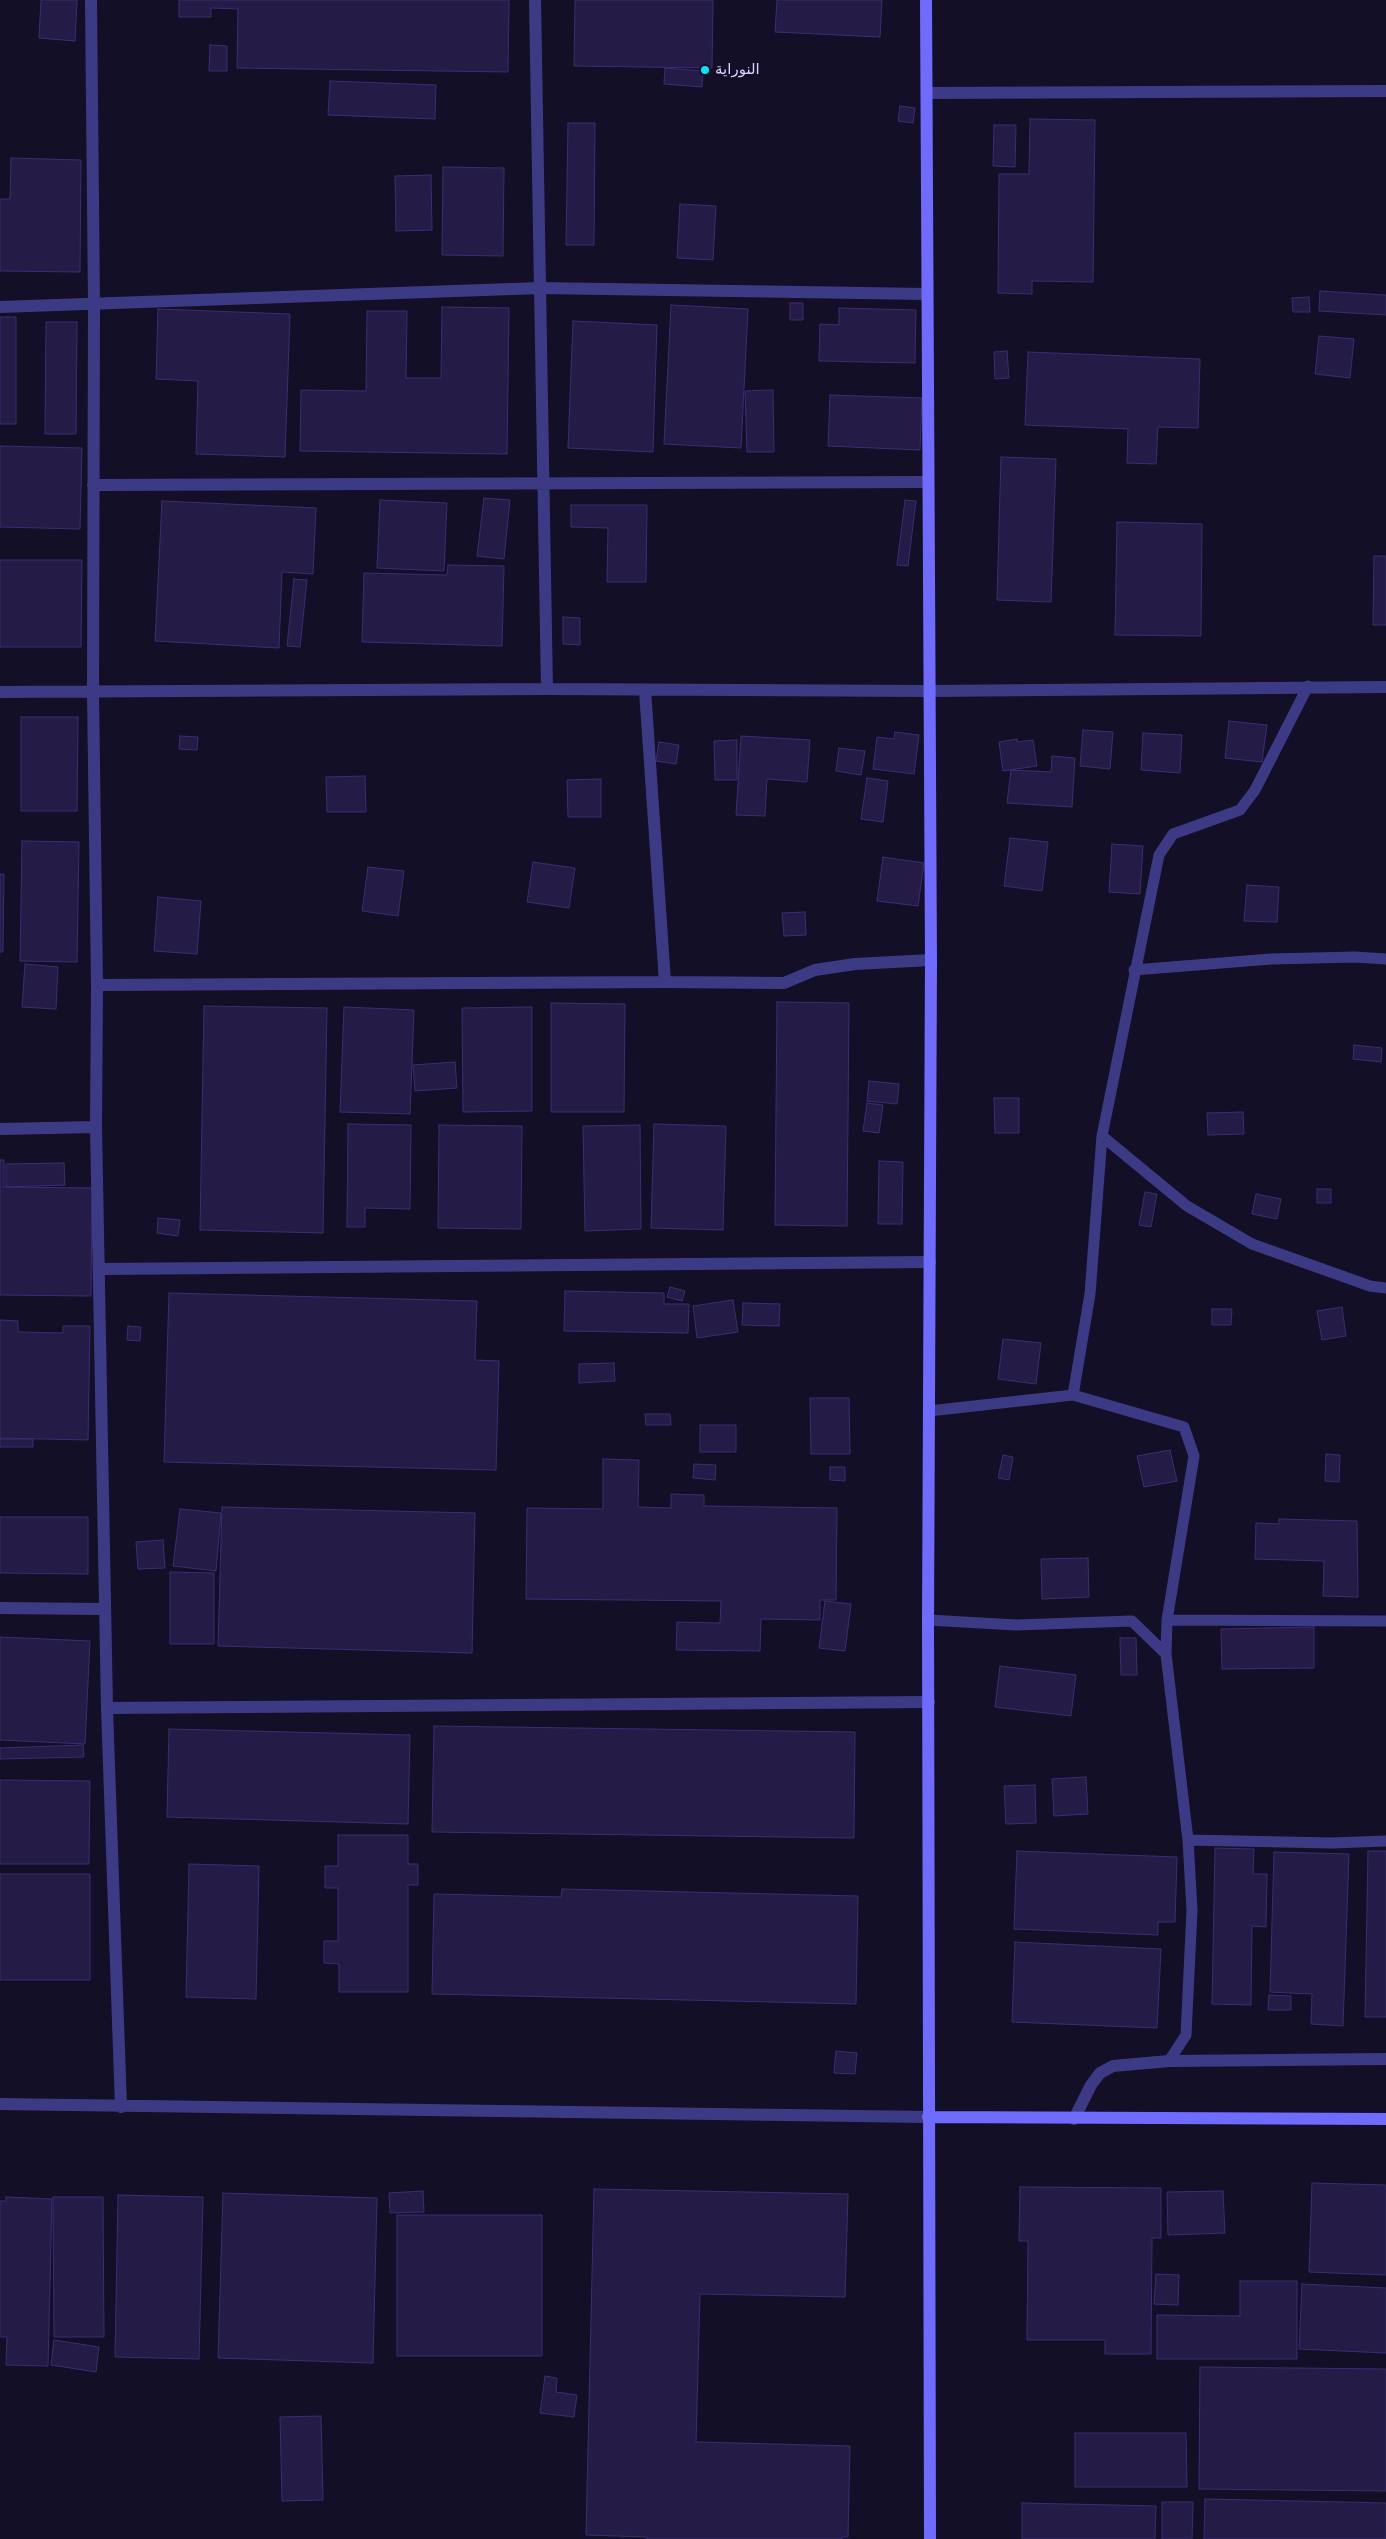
<!DOCTYPE html>
<meta charset="utf-8">
<style>
body{margin:0}
canvas{display:block;background:#130f26}
</style>
<canvas width="1386" height="2539"></canvas>
<script>
const c = document.querySelector('canvas').getContext('2d');
c.lineJoin = 'round';
function paint(path, color) {
  c.fillStyle = color;
  c.fill(path, 'evenodd');
}
function shape(rows) {
  const path = new Path2D();
  for (const r of rows) {
    path.moveTo(r[0], r[1]);
    for (let i = 2; i < r.length; i += 2) path.lineTo(r[i], r[i + 1]);
  }
  return path;
}
function trace(path, color, width, dash) {
  c.strokeStyle = color;
  c.lineWidth = width;
  c.lineCap = dash ? 'butt' : 'round';
  c.setLineDash(dash || []);
  c.stroke(path);
}
function label(font, color, halo, rows, align = 'center') {
  c.font = font + ' "DejaVu Sans","Noto Sans Arabic",sans-serif';
  c.lineWidth = 5;
  c.setLineDash([]);
  c.textBaseline = 'middle';
  c.strokeStyle = halo;
  c.fillStyle = color;
  for (const [text, x, y, turn = 0] of rows) {
    c.save();
    c.translate(x, y);
    c.rotate((+turn || 0) * Math.PI / 180);
    c.textAlign = isNaN(turn) ? turn : align;
    if (halo) c.strokeText(text, 0, 0);
    c.fillText(text, 0, 0);
    c.restore();
  }
}
const building = shape([
 [41,0,77,0,75,41,39,38,41,0],
 [179,0,509,0,508,72,237,68,238,9,211,8,211,17,179,17,179,0],
 [575,0,713,0,712,68,574,66,575,0],
 [777,0,882,0,880,37,775,32,777,0],
 [210,45,227,46,227,71,209,71,210,45],
 [665,68,703,71,702,87,664,84,665,68],
 [330,81,436,85,435,119,328,115,330,81],
 [900,106,915,108,913,123,898,121,900,106],
 [1030,119,1095,120,1093,282,1032,281,1032,294,998,293,999,174,1029,174,1030,119],
 [568,123,595,123,594,245,566,245,568,123],
 [994,125,1016,125,1015,167,993,166,994,125],
 [11,158,81,160,80,272,0,271,0,199,10,199,11,158],
 [443,167,504,168,503,256,442,255,443,167],
 [431,175,432,230,396,231,395,176,431,175],
 [680,204,716,206,713,260,677,258,680,204],
 [1320,291,1386,295,1386,315,1319,311,1320,291],
 [1309,297,1310,312,1293,312,1292,298,1309,297],
 [790,303,803,303,803,320,790,320,790,303],
 [671,305,748,309,741,448,664,444,671,305],
 [442,307,509,308,507,454,300,451,301,390,366,391,367,311,407,311,406,378,441,378,442,307],
 [839,308,916,310,915,363,819,361,820,324,839,325,839,308],
 [158,309,290,314,285,457,196,454,198,381,156,379,158,309],
 [0,317,16,317,16,424,0,424,0,317],
 [573,321,657,325,653,452,568,448,573,321],
 [46,322,77,322,76,434,45,434,46,322],
 [1319,336,1354,339,1350,378,1315,374,1319,336],
 [1007,351,1009,378,995,379,994,352,1007,351],
 [1028,352,1200,359,1198,428,1158,427,1156,464,1127,463,1128,429,1025,425,1028,352],
 [773,390,774,452,747,452,745,391,773,390],
 [830,395,922,398,920,450,828,446,830,395],
 [0,446,82,448,80,529,0,527,0,446],
 [1001,457,1056,459,1051,602,997,600,1001,457],
 [484,498,510,500,504,559,477,556,484,498],
 [380,500,447,503,444,571,377,568,380,500],
 [905,500,916,501,908,566,897,565,905,500],
 [162,501,316,508,313,574,282,572,279,648,155,641,162,501],
 [571,505,647,505,646,582,607,582,608,528,571,527,571,505],
 [1117,522,1202,524,1201,636,1115,635,1117,522],
 [1374,556,1386,556,1386,625,1373,625,1374,556],
 [0,560,82,560,81,647,0,647,0,560],
 [448,565,504,566,502,646,362,642,364,573,447,575,448,565],
 [294,579,307,580,300,647,287,646,294,579],
 [563,617,580,618,580,645,563,644,563,617],
 [21,717,78,717,77,811,21,811,21,717],
 [1229,721,1267,725,1262,762,1225,758,1229,721],
 [1083,730,1113,732,1110,769,1080,766,1083,730],
 [895,732,919,735,914,774,873,769,877,737,894,739,895,732],
 [1143,733,1182,735,1180,773,1141,770,1143,733],
 [180,736,198,737,197,750,179,749,180,736],
 [741,736,810,740,807,782,767,779,765,816,736,815,741,736],
 [1017,739,1017,742,1033,740,1037,766,1003,771,999,742,1017,739],
 [737,740,737,780,715,780,714,741,737,740],
 [659,742,679,745,676,764,656,761,659,742],
 [839,748,865,751,861,775,836,771,839,748],
 [1052,756,1075,758,1072,807,1007,803,1011,770,1051,772,1052,756],
 [365,776,366,812,327,812,326,777,365,776],
 [867,778,888,781,883,822,861,819,867,778],
 [601,779,601,817,568,817,567,780,601,779],
 [1010,838,1048,842,1042,891,1004,886,1010,838],
 [22,841,79,842,77,962,20,961,22,841],
 [1112,844,1143,846,1140,894,1109,892,1112,844],
 [883,857,924,863,918,906,877,901,883,857],
 [533,862,575,868,569,908,527,902,533,862],
 [368,867,404,871,398,916,362,911,368,867],
 [0,874,4,874,3,952,0,952,0,874],
 [1247,885,1279,887,1277,922,1244,921,1247,885],
 [158,897,201,901,197,954,154,951,158,897],
 [805,912,806,935,784,936,782,913,805,912],
 [25,964,58,967,56,1009,22,1007,25,964],
 [777,1002,849,1003,847,1226,775,1225,777,1002],
 [551,1003,625,1004,624,1112,551,1112,551,1003],
 [204,1006,327,1008,323,1233,200,1230,204,1006],
 [344,1007,414,1010,410,1114,340,1112,344,1007],
 [532,1007,532,1111,463,1112,462,1008,532,1007],
 [1354,1045,1382,1048,1381,1062,1353,1059,1354,1045],
 [455,1062,457,1088,415,1091,413,1065,455,1062],
 [869,1081,899,1084,897,1104,867,1101,869,1081],
 [994,1098,1019,1098,1019,1133,995,1133,994,1098],
 [867,1103,883,1105,879,1133,863,1131,867,1103],
 [1243,1112,1244,1134,1208,1135,1207,1113,1243,1112],
 [348,1124,411,1125,410,1209,365,1208,365,1227,347,1227,348,1124],
 [654,1124,726,1126,723,1230,651,1228,654,1124],
 [439,1125,522,1126,521,1229,438,1228,439,1125],
 [640,1125,641,1229,585,1231,583,1126,640,1125],
 [0,1160,4,1160,4,1187,92,1188,91,1296,0,1295,0,1160],
 [879,1161,903,1162,902,1224,878,1224,879,1161],
 [64,1163,65,1185,6,1187,6,1164,64,1163],
 [1317,1189,1331,1189,1331,1203,1317,1203,1317,1189],
 [1145,1192,1157,1194,1151,1227,1139,1225,1145,1192],
 [1256,1194,1281,1199,1277,1219,1252,1214,1256,1194],
 [158,1218,180,1220,178,1236,157,1233,158,1218],
 [670,1287,685,1291,682,1301,667,1297,670,1287],
 [565,1291,664,1293,664,1304,689,1304,688,1333,564,1331,565,1291],
 [169,1293,477,1301,475,1360,499,1361,496,1470,164,1462,169,1293],
 [733,1300,738,1332,697,1338,693,1306,733,1300],
 [743,1303,780,1304,779,1326,742,1325,743,1303],
 [1342,1307,1346,1336,1322,1340,1317,1311,1342,1307],
 [1212,1309,1232,1309,1231,1325,1212,1325,1212,1309],
 [0,1320,18,1321,18,1332,63,1333,63,1326,90,1326,88,1440,0,1438,0,1320],
 [128,1326,141,1327,140,1341,127,1340,128,1326],
 [1003,1339,1041,1343,1036,1384,998,1379,1003,1339],
 [614,1363,615,1381,579,1383,579,1364,614,1363],
 [810,1398,849,1398,850,1454,811,1454,810,1398],
 [645,1414,670,1414,671,1425,646,1425,645,1414],
 [700,1425,736,1425,736,1452,700,1452,700,1425],
 [0,1439,33,1439,33,1447,0,1447,0,1439],
 [1170,1450,1177,1481,1144,1487,1137,1456,1170,1450],
 [1326,1454,1340,1455,1339,1482,1325,1481,1326,1454],
 [1003,1455,1013,1457,1009,1480,998,1478,1003,1455],
 [603,1459,639,1460,638,1507,671,1508,671,1494,704,1495,704,1506,837,1508,836,1600,820,1600,820,1620,761,1619,760,1651,676,1650,677,1622,720,1623,721,1601,526,1599,527,1508,603,1509,603,1459],
 [694,1464,716,1465,715,1480,693,1478,694,1464],
 [830,1467,845,1467,845,1481,830,1480,830,1467],
 [222,1507,475,1513,472,1653,218,1646,222,1507],
 [180,1509,221,1513,216,1571,173,1566,180,1509],
 [0,1517,88,1517,88,1574,0,1573,0,1517],
 [1279,1519,1357,1521,1358,1597,1323,1596,1324,1561,1255,1559,1256,1523,1279,1524,1279,1519],
 [163,1540,165,1568,138,1569,136,1542,163,1540],
 [1088,1558,1089,1597,1042,1599,1041,1559,1088,1558],
 [170,1572,214,1573,214,1644,170,1644,170,1572],
 [825,1601,851,1604,845,1651,819,1648,825,1601],
 [1314,1627,1314,1668,1222,1669,1221,1629,1314,1627],
 [0,1637,90,1641,85,1744,0,1740,0,1637],
 [1120,1638,1136,1638,1137,1675,1121,1675,1120,1638],
 [1000,1666,1076,1675,1071,1716,995,1707,1000,1666],
 [434,1726,855,1732,854,1838,432,1832,434,1726],
 [169,1729,410,1735,408,1824,167,1817,169,1729],
 [83,1745,84,1757,0,1759,0,1748,83,1745],
 [1086,1777,1088,1814,1054,1816,1052,1779,1086,1777],
 [0,1780,90,1781,89,1864,0,1864,0,1780],
 [1035,1785,1036,1823,1006,1824,1004,1786,1035,1785],
 [338,1835,408,1835,408,1864,418,1864,418,1885,408,1885,408,1992,339,1992,339,1964,324,1963,324,1941,338,1941,338,1888,325,1888,325,1866,338,1866,338,1835],
 [1215,1848,1254,1849,1253,1874,1267,1874,1266,1927,1252,1926,1251,2005,1212,2004,1215,1848],
 [1017,1851,1177,1857,1175,1922,1158,1922,1158,1935,1014,1929,1017,1851],
 [1368,1851,1386,1851,1386,2017,1365,2017,1368,1851],
 [1274,1852,1349,1854,1343,2026,1311,2024,1312,1994,1270,1992,1274,1852],
 [189,1864,259,1866,256,1999,186,1997,189,1864],
 [0,1874,90,1874,90,1980,0,1980,0,1874],
 [562,1889,858,1896,856,2004,432,1994,434,1894,561,1897,562,1889],
 [1015,1942,1161,1949,1157,2028,1012,2022,1015,1942],
 [1269,1995,1291,1996,1291,2010,1268,2010,1269,1995],
 [836,2051,857,2053,855,2074,834,2073,836,2051],
 [1312,2183,1386,2185,1386,2275,1309,2272,1312,2183],
 [1020,2187,1161,2188,1161,2238,1152,2238,1151,2354,1105,2354,1105,2340,1027,2340,1028,2241,1019,2241,1020,2187],
 [594,2189,848,2194,845,2297,700,2294,696,2442,850,2446,848,2537,842,2537,842,2539,647,2539,647,2537,586,2535,594,2189],
 [423,2191,424,2212,390,2213,389,2193,423,2191],
 [1223,2191,1225,2233,1168,2235,1167,2192,1223,2191],
 [223,2193,377,2198,373,2363,218,2358,223,2193],
 [118,2195,203,2197,199,2359,115,2357,118,2195],
 [6,2197,52,2199,48,2366,6,2365,7,2337,0,2337,0,2201,6,2201,6,2197],
 [53,2197,103,2197,104,2337,54,2337,53,2197],
 [397,2215,542,2215,542,2356,397,2356,397,2215],
 [1156,2274,1179,2275,1178,2305,1154,2304,1156,2274],
 [1240,2281,1297,2281,1297,2359,1157,2359,1157,2315,1240,2316,1240,2281],
 [1302,2284,1386,2288,1386,2353,1299,2349,1302,2284],
 [54,2340,99,2347,96,2372,51,2365,54,2340],
 [1200,2367,1386,2369,1386,2491,1199,2489,1200,2367],
 [545,2376,557,2378,556,2392,577,2395,574,2417,540,2413,545,2376],
 [321,2416,323,2500,282,2501,280,2417,321,2416],
 [1075,2433,1186,2433,1187,2487,1075,2487,1075,2433],
 [1205,2499,1386,2503,1386,2539,1204,2539,1205,2499],
 [1162,2502,1193,2502,1192,2539,1162,2539,1162,2502],
 [1022,2503,1156,2506,1155,2539,1022,2539,1022,2503]
]);
const lane = shape([
 [1134,970,1271,959,1355,957,1386,959],
 [1102,1136,1187,1206,1252,1244,1370,1286,1386,1288],
 [1073,1395,1090,1294,1102,1136,1159,855,1173,834,1240,810,1255,790,1308,686],
 [929,1411,1073,1395,1184,1427,1194,1456,1167,1620,1166,1654,1188,1840,1192,1910,1186,2035,1169,2061],
 [928,1620,1016,1625,1132,1621,1166,1654],
 [1167,1620,1386,1621],
 [1188,1840,1332,1843,1386,1841]
]);
const street = shape([
 [91,0,94,305,93,692,97,985,96,1127,107,1708,121,2107],
 [535,0,547,689],
 [927,93,1386,91],
 [0,307,540,288,927,294],
 [93,485,928,482],
 [645,690,665,982],
 [0,692,547,689,929,691,1386,687],
 [97,985,665,982,784,983,815,970,855,964,931,960],
 [0,1129,96,1127],
 [100,1269,930,1262],
 [0,1608,105,1609],
 [107,1708,929,1702],
 [0,2104,928,2117],
 [1074,2119,1091,2085,1100,2073,1113,2066,1169,2061,1386,2059]
]);
const secondary = shape([
 [926,0,931,960,928,1620,930,2539],
 [928,2117,1386,2119]
]);
const markers = [
 [705,70,5,"#00e5ff"]
];
const poiNames = [
 ["النوراية",715,70]
];
paint(building, '#241b47');
trace(building, '#3b2d73', 1);
trace(lane, '#3d3a85', 11);
trace(street, '#3d3a85', 12);
trace(secondary, '#6f6bff', 12);
for (const [x, y, r, color] of markers) {
  const dot = new Path2D();
  dot.arc(x, y, r, 0, 2 * Math.PI);
  c.fillStyle = color;
  c.fill(dot);
  trace(dot, '#130f26', 2);
}
label('15px', '#d9d4ff', '#130f26', poiNames, 'left');
</script>
